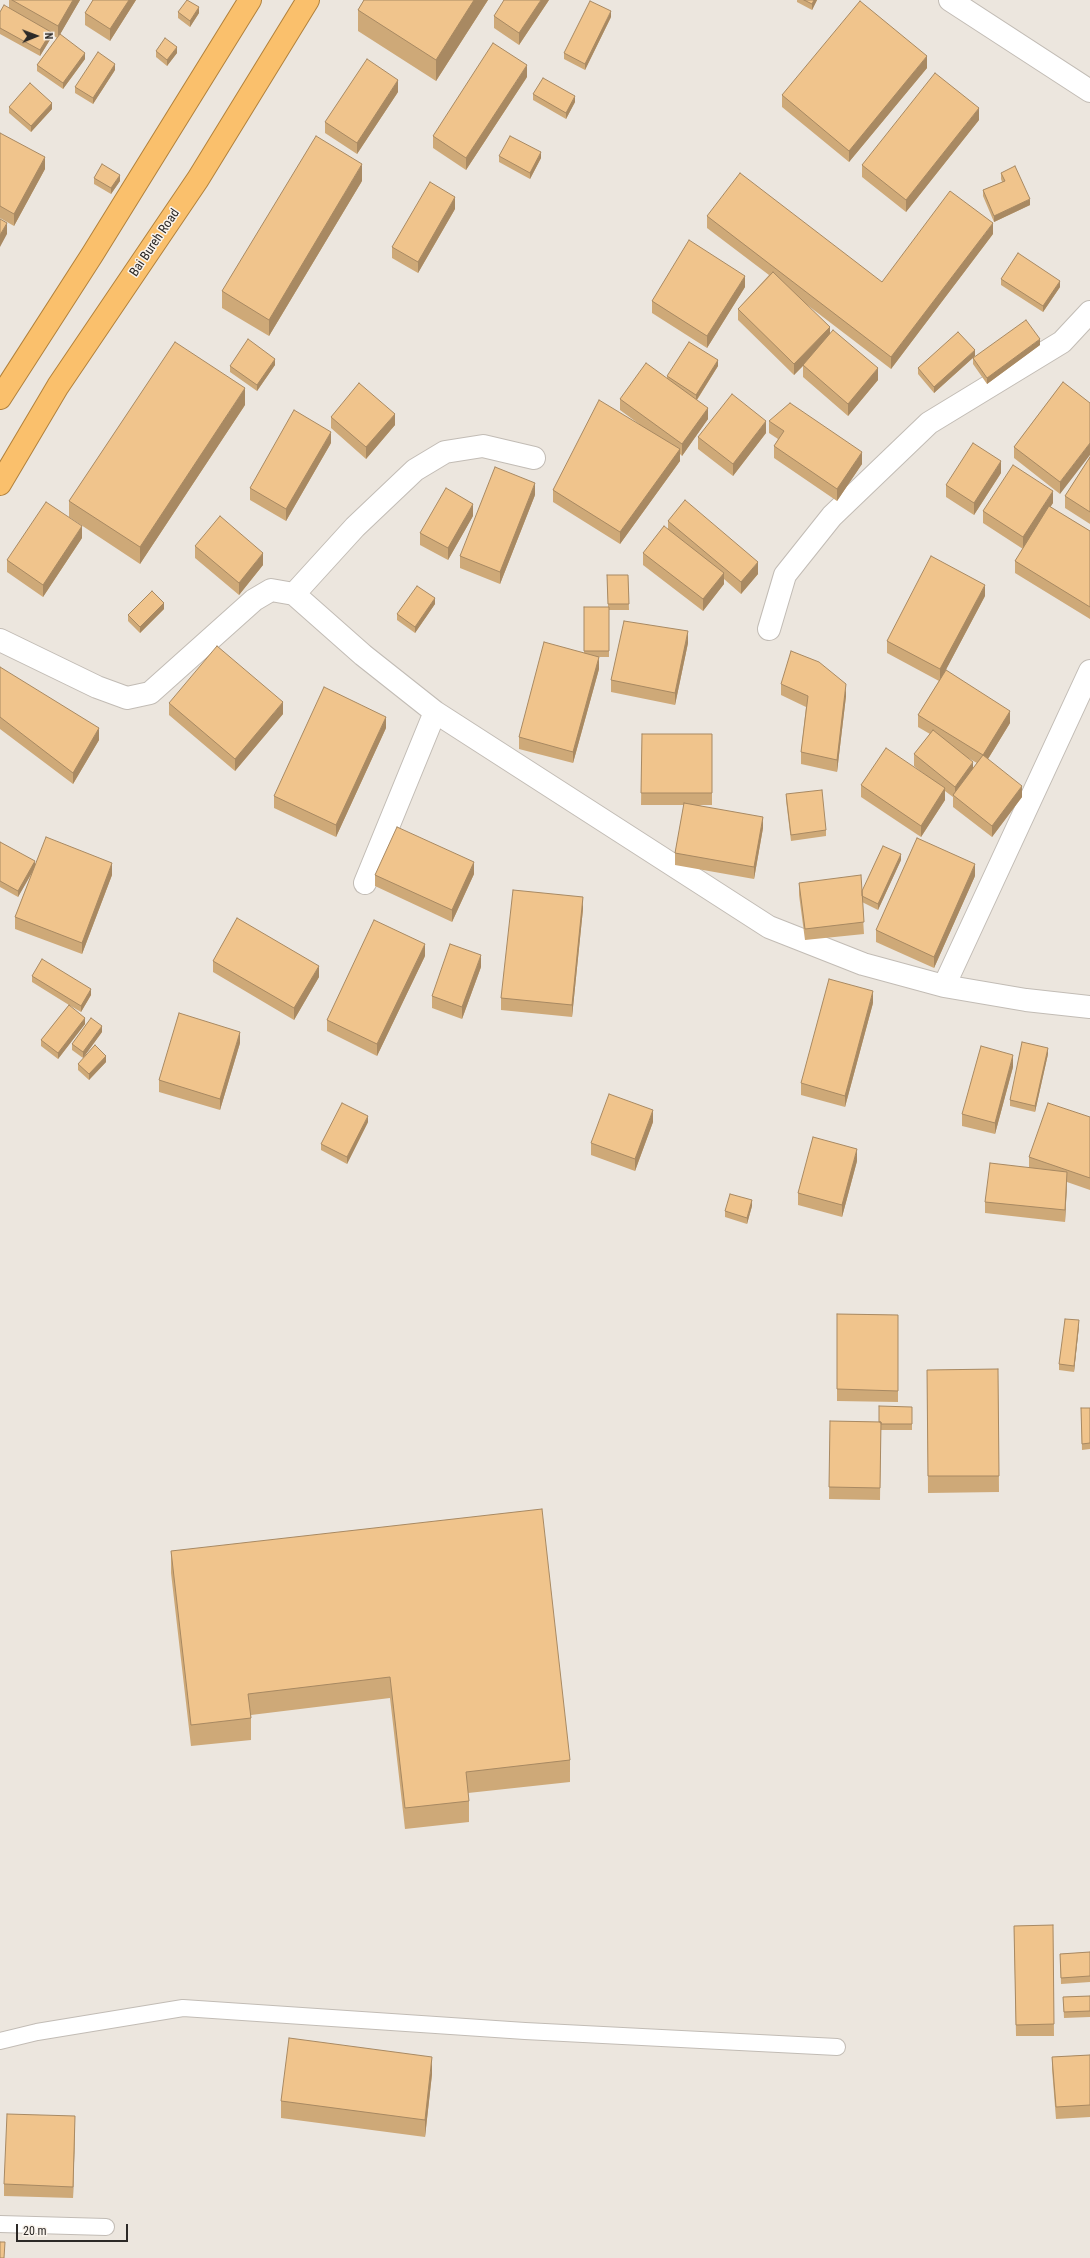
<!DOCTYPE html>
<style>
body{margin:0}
#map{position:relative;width:1090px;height:2258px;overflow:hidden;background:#ece6de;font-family:"Roboto Condensed",sans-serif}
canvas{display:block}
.north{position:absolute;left:16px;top:16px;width:40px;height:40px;-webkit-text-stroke:3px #f9f3ec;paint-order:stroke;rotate:89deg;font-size:11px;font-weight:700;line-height:16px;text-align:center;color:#2c2927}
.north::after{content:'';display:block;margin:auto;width:14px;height:18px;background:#2c2927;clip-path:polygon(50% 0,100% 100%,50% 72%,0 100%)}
.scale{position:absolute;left:16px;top:2224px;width:112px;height:18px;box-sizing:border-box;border:2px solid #2c2927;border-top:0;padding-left:5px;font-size:12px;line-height:14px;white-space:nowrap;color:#2c2927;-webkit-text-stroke:3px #f9f3ec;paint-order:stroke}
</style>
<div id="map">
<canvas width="1090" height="2258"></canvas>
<div class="north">N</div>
<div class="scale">20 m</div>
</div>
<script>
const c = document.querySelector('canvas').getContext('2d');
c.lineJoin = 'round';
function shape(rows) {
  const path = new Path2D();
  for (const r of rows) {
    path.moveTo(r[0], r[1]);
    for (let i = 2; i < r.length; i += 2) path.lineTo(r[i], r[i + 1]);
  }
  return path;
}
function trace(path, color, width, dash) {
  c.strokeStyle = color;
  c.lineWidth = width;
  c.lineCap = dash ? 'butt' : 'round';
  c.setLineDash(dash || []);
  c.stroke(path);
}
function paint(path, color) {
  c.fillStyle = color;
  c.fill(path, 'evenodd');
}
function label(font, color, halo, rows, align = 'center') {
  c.font = font + ' "Roboto Condensed",sans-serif';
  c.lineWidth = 3;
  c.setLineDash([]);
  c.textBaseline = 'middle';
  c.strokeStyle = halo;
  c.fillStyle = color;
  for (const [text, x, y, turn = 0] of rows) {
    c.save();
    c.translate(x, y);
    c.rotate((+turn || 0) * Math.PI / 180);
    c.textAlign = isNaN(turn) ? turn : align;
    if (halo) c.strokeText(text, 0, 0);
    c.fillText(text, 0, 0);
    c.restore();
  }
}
const service = shape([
 [0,2041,37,2032,183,2008,525,2031,837,2047],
 [0,2224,106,2227]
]);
const minor = shape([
 [950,0,1090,91],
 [294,594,355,527,415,470,445,452,483,446,534,458],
 [769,629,785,575,832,516,929,423,1062,342,1090,312],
 [0,640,97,687,127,698,150,693,254,600,271,590,294,594,363,655,435,712,769,927,863,964,944,986,1090,671],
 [365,883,435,712],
 [944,986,1026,1000,1090,1007]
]);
const trunk = shape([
 [0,398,92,255,250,0],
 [0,484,58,386,198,179,308,0]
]);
const wall = shape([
 [9,0,80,0,60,34,85,59,63,89,37,71,37,65,57,38,51,34,51,38,40,56,0,34,0,12,9,8],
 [93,0,136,0,110,41,85,25,85,13],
 [364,0,488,0,436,81,358,31,358,10],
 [549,0,519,45,494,28,494,16],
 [797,0,817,0,812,10,797,2],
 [178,12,199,13,190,27,178,18],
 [611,17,585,70,564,59,564,53],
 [156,51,177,53,167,66,156,57],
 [927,68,849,162,782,107,782,95],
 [115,70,93,104,75,93,75,87],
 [527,77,466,170,433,148,433,136],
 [398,92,357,154,325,133,325,122],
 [533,94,575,102,566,119,533,100],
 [9,107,52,109,31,132,9,113],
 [979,120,906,212,862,177,862,165],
 [0,133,45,169,14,226,0,218],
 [499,156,541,158,530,179,499,162],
 [1001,173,1030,205,994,222,983,196,983,190,1002,182,1001,179],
 [94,178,120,181,111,194,94,184],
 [362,181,269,336,222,308,222,291],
 [455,209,418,273,392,258,392,247],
 [707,216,882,282,993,234,891,369,806,304,830,333,878,380,848,416,803,377,803,366,794,375,738,320,738,309,769,275,707,228],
 [1001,279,1060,287,1043,312,1001,285],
 [745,287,707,348,652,313,652,301],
 [1040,345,987,384,973,364,973,358],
 [975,356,934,393,918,374,918,368],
 [275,365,257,391,230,372,230,366],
 [718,366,697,400,708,419,682,456,680,454,680,461,620,544,553,502,553,490,639,424,620,410,620,399,667,378,667,376],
 [1063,382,1060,494,1014,458,1014,447],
 [245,405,140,564,69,517,69,501],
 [331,417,395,425,366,459,331,428],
 [769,421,862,464,837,501,774,458,774,446,778,439,769,433],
 [766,433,733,476,698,449,698,437],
 [331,443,286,521,250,500,250,488],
 [1090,457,1090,524,1065,508,1065,496],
 [1001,473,974,515,946,497,946,485],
 [535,495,500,584,460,568,460,556],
 [1053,503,1050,507,1090,531,1090,619,1015,573,1015,561,1023,549,983,523,983,511],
 [473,516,448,560,420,545,420,533],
 [668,521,758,574,741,594,724,579,724,584,703,611,643,565,643,553,668,529],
 [82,538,43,597,7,572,7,560],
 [195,546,263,565,239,595,195,558],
 [607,575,628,575,629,610,609,610,609,657,598,657,599,669,573,763,519,749,519,737,584,653,584,607,608,607],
 [985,596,942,677,1010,723,988,759,1022,797,992,837,953,807,953,797,945,791,945,800,921,837,861,797,861,785,925,775,914,766,914,754,930,734,918,727,918,715,939,681,887,653,887,641],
 [968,758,977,763,973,768],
 [435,604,415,633,397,620,397,614],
 [164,609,140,633,128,621,128,615],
 [688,643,675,705,611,692,611,680],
 [0,667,99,740,73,784,0,729],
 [781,684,846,696,837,772,801,764,801,752,806,707,781,695],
 [169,703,283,714,235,771,169,715],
 [386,728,336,837,274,808,274,796],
 [642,734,712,734,712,805,699,805,763,828,754,879,675,865,675,853,684,805,641,805],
 [786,794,826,830,826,836,791,841,786,800],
 [0,842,35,864,112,875,82,954,15,929,15,917,32,873,18,897,0,887],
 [901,860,878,910,862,902,864,934,805,940,799,895,799,883,862,891],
 [474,874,452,922,375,886,375,875],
 [975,876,934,968,876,942,876,930],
 [583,909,572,1017,501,1010,501,998],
 [425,956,377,1056,327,1031,327,1020],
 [213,961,319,977,294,1020,213,972],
 [481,967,462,1019,432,1008,432,996],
 [32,976,91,995,81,1012,69,1005,85,1024,58,1059,41,1046,41,1040,69,1005,32,982],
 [873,1003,845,1107,801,1095,801,1083],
 [102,1032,83,1058,72,1050,72,1044],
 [240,1043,220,1110,159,1092,159,1080],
 [1048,1054,1035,1112,1010,1106,1010,1100],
 [106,1062,89,1080,78,1070,78,1064],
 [1013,1067,995,1134,962,1126,962,1114],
 [1090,1117,1090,1190,1067,1182,1065,1222,985,1213,985,1202,1029,1168,1029,1157],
 [368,1122,347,1164,321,1150,321,1144],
 [653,1122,635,1171,591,1155,591,1143],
 [857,1161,842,1217,798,1205,798,1193],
 [752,1206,747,1224,725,1217,725,1211],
 [837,1314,898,1315,898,1402,837,1401],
 [1079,1326,1074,1372,1059,1370,1059,1364],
 [998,1369,999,1492,928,1493,927,1370],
 [912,1407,912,1430,881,1430,880,1500,829,1499,830,1421,879,1422],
 [1081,1408,1090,1408,1090,1449,1082,1450],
 [171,1551,570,1760,570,1782,468,1793,469,1801,469,1822,405,1829,390,1698,251,1715,251,1740,191,1746,171,1573],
 [1053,1925,1054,2036,1016,2036,1014,1926],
 [1090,1952,1090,1982,1061,1984,1060,1954],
 [1090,1996,1090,2017,1064,2018,1063,1997],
 [1090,2055,1090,2117,1056,2119,1052,2069,1052,2057],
 [432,2074,425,2137,281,2118,281,2101],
 [75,2128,73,2198,4,2196,4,2184]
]);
const shadedWall = shape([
 [73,0,80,0,58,38,58,26],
 [129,0,136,0,110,41,110,29],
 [474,0,488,0,436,81,436,60],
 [541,0,549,0,519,45,519,33],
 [814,0,817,0,812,10,812,4],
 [199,7,199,13,190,27,190,21],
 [611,11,611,17,585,70,585,64],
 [51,32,51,38,40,56,40,50],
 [177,47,177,53,167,66,167,60],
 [85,53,85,59,63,89,63,83],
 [927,56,927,68,849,162,849,151],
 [115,64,115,70,93,104,93,98],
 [527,65,527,77,466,170,466,158],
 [398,80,398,92,357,154,357,143],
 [575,96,575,102,566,119,566,113],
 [52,103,52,109,31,132,31,126],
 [979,108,979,120,906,212,906,200],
 [541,152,541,158,530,179,530,173],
 [45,157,45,169,14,226,14,214],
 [362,164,362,181,269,336,269,320],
 [120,175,120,181,111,194,111,188],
 [455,197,455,209,418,273,418,262],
 [1030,199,1030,205,994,222,994,216],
 [7,223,7,234,0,247,0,235],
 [993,223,993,234,891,369,891,357],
 [745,276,745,287,707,348,707,336],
 [1060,281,1060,287,1043,312,1043,306],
 [830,327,830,338,794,375,794,364],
 [1040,339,1040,345,987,384,987,378],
 [975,350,975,356,934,393,934,387],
 [275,359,275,365,257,391,257,385],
 [718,360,718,366,696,401,696,395],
 [878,368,878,380,848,416,848,404],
 [245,388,245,405,140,564,140,547],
 [708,408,708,419,682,456,682,444],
 [395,414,395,425,366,459,366,447],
 [766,421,766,433,733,476,733,464],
 [331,432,331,443,286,521,286,509],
 [1090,443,1090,455,1060,494,1060,482],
 [680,449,680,461,620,544,620,532],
 [862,452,862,464,837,501,837,489],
 [1001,461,1001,473,974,515,974,503],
 [535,483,535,495,500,584,500,572],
 [1053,491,1053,503,1023,549,1023,537],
 [473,504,473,516,448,560,448,548],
 [82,526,82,538,43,597,43,585],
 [263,553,263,565,239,595,239,583],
 [758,562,758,574,741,594,741,582],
 [724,573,724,584,703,611,703,599],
 [985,585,985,596,940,681,940,669],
 [435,598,435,604,415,633,415,627],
 [164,603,164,609,140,633,140,627],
 [688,631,688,643,675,705,675,693],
 [599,657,599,669,573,763,573,752],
 [846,684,846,696,837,772,837,760],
 [283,702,283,714,235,771,235,759],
 [1010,711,1010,723,983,767,983,755],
 [386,717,386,728,336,837,336,825],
 [99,728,99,740,73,784,73,773],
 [973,762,973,774,955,797,955,787],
 [1022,786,1022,797,992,837,992,826],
 [945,788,945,800,921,837,921,826],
 [763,817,763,828,754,879,754,867],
 [901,854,901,860,878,910,878,904],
 [35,861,35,867,18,897,18,891],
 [474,862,474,874,452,922,452,910],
 [112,863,112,875,82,954,82,943],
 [975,864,975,876,934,968,934,957],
 [583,897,583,909,572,1017,572,1005],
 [425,944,425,956,377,1056,377,1044],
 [481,955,481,967,462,1019,462,1007],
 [319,966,319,977,294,1020,294,1008],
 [91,989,91,995,81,1012,81,1006],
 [873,991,873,1003,845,1107,845,1096],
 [85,1018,85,1024,58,1059,58,1053],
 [102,1026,102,1032,83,1058,83,1052],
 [240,1032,240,1043,220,1110,220,1099],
 [1048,1048,1048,1054,1035,1112,1035,1106],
 [1013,1055,1013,1067,995,1134,995,1123],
 [106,1056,106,1062,89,1080,89,1074],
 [653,1110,653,1122,635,1171,635,1159],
 [368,1116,368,1122,347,1164,347,1157],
 [857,1149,857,1161,842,1217,842,1205],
 [1067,1172,1067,1184,1065,1222,1065,1210],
 [752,1200,752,1206,747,1224,747,1218],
 [1079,1320,1079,1326,1074,1372,1074,1366],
 [432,2057,432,2074,425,2137,425,2120],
 [75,2116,75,2128,73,2198,73,2187]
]);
const building = shape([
 [12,0,73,0,58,26,12,0],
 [93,0,129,0,110,29,85,13,93,0],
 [187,0,199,7,190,21,178,12,187,0],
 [364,0,474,0,436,60,358,10,364,0],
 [504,0,541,0,519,33,494,16,504,0],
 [804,0,814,0,812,4,804,0],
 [590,1,611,11,585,64,564,53,590,1],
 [860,1,927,56,849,151,782,95,860,1],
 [4,5,51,32,40,50,0,28,0,12,4,5],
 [60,34,85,53,63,83,37,65,60,34],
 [165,38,177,47,167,60,156,51,165,38],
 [493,43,527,65,466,158,433,136,493,43],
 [98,52,115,64,93,98,75,87,98,52],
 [367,59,398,80,357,143,325,122,367,59],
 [935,73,979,108,906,200,862,165,935,73],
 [543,78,575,96,566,113,533,94,543,78],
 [30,83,52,103,31,126,9,107,30,83],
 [0,133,45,157,14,214,0,206,0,133],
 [316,136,362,164,269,320,222,291,316,136],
 [510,136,541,152,530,173,499,156,510,136],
 [102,164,120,175,111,188,94,178,102,164],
 [1015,166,1030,199,994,216,983,190,1005,181,1001,173,1015,166],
 [740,173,882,282,950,191,993,223,891,357,707,216,740,173],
 [430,182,455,197,418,262,392,247,430,182],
 [0,219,7,223,0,235,0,219],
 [689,240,745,276,707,336,652,301,689,240],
 [1018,253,1060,281,1043,306,1001,279,1018,253],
 [773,272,830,327,794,364,738,309,773,272],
 [1026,320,1040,339,987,378,973,358,1026,320],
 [833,330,878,368,848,404,803,365,833,330],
 [958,332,975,350,934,387,918,368,958,332],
 [248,339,275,359,257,385,230,366,248,339],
 [175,342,245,388,140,547,69,501,175,342],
 [689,342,718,360,696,395,667,376,689,342],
 [646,363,708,408,682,444,620,399,646,363],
 [1063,382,1090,403,1090,443,1060,482,1014,447,1063,382],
 [359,383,395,414,366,447,331,417,359,383],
 [732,394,766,421,733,464,698,437,732,394],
 [599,400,680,449,620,532,553,490,599,400],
 [790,403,862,452,837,489,774,446,784,431,769,421,790,403],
 [294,410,331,432,286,509,250,488,294,410],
 [973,443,1001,461,974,503,946,485,973,443],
 [1090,457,1090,512,1065,496,1090,457],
 [1013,465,1053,491,1023,537,983,511,1013,465],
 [495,467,535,483,500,572,460,556,495,467],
 [446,488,473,504,448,548,420,533,446,488],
 [685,500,758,562,741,582,668,521,685,500],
 [46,502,82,526,43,585,7,560,46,502],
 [1049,506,1090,531,1090,607,1015,561,1049,506],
 [220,516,263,553,239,583,195,546,220,516],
 [664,526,724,573,703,599,643,553,664,526],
 [931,556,985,585,940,669,887,641,931,556],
 [607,575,628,575,629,604,608,604,607,575],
 [417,586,435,598,415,627,397,614,417,586],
 [152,591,164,603,140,627,128,615,152,591],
 [584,607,609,607,609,651,584,651,584,607],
 [624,621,688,631,675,693,611,680,624,621],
 [544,642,599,657,573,752,519,737,544,642],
 [217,646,283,702,235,759,169,703,217,646],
 [791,651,819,662,846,684,837,760,801,752,808,696,781,684,791,651],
 [0,667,99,728,73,773,0,717,0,667],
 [946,670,1010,711,983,755,1022,786,992,826,953,795,983,755,918,715,946,670],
 [324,687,386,717,336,825,274,796,324,687],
 [933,730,973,762,955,787,914,754,933,730],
 [642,734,712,734,712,793,641,793,642,734],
 [886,748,945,788,921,826,861,785,886,748],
 [822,790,826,830,791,835,786,794,822,790],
 [684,803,763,817,754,867,675,853,684,803],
 [397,827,474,862,452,910,375,875,397,827],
 [46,837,112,863,82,943,15,917,46,837],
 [917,838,975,864,934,957,876,930,917,838],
 [0,842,35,861,18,891,0,881,0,842],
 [883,846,901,854,878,904,862,896,862,891,883,846],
 [861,875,864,922,805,929,799,883,861,875],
 [513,890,583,897,572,1005,501,998,513,890],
 [237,918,319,966,294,1008,213,961,237,918],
 [374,920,425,944,377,1044,327,1020,374,920],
 [450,944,481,955,462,1007,432,996,450,944],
 [42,959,91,989,81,1006,32,976,42,959],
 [829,979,873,991,845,1096,801,1083,829,979],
 [69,1005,85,1018,58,1053,41,1040,69,1005],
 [179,1013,240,1032,220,1099,159,1080,179,1013],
 [91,1018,102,1026,83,1052,72,1044,91,1018],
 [1022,1042,1048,1048,1035,1106,1010,1100,1022,1042],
 [95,1045,106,1056,89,1074,78,1064,95,1045],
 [981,1046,1013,1055,995,1123,962,1114,981,1046],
 [609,1094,653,1110,635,1159,591,1143,609,1094],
 [342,1103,368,1116,347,1157,321,1144,342,1103],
 [1048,1103,1090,1117,1090,1178,1029,1157,1048,1103],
 [813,1137,857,1149,842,1205,798,1193,813,1137],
 [990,1163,1067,1172,1065,1210,985,1202,990,1163],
 [730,1194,752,1200,747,1218,725,1211,730,1194],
 [837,1314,898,1315,898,1391,837,1389,837,1314],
 [1065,1319,1079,1320,1074,1366,1059,1364,1065,1319],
 [998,1369,999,1476,928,1476,927,1370,998,1369],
 [879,1406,912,1407,912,1424,881,1424,881,1422,879,1422,879,1406],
 [1081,1408,1090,1408,1090,1443,1082,1444,1081,1408],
 [830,1421,881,1422,880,1488,829,1487,830,1421],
 [542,1509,570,1760,466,1772,469,1801,405,1808,390,1677,248,1694,251,1718,191,1725,171,1551,542,1509],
 [1053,1925,1054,2024,1016,2025,1014,1926,1053,1925],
 [1090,1952,1090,1976,1061,1978,1060,1954,1090,1952],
 [1090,1996,1090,2011,1064,2012,1063,1997,1090,1996],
 [289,2038,432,2057,425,2120,281,2101,289,2038],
 [1090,2055,1090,2105,1056,2107,1052,2057,1090,2055],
 [7,2114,75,2116,73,2187,4,2184,7,2114],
 [0,2242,5,2242,4,2258,0,2258,0,2242]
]);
const streetNames = [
 ["Bai Bureh Road",155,243,-56]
];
trace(service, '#c2bcb5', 18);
trace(minor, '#c2bcb5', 24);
trace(trunk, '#b1813c', 24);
trace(service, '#fff', 16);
trace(minor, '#fff', 22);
trace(trunk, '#fac06c', 22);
paint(wall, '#cea978');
paint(shadedWall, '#a88962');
paint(building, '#f0c48c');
trace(building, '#a88962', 1);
label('13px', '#2c2927', '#f9f3ec', streetNames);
</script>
